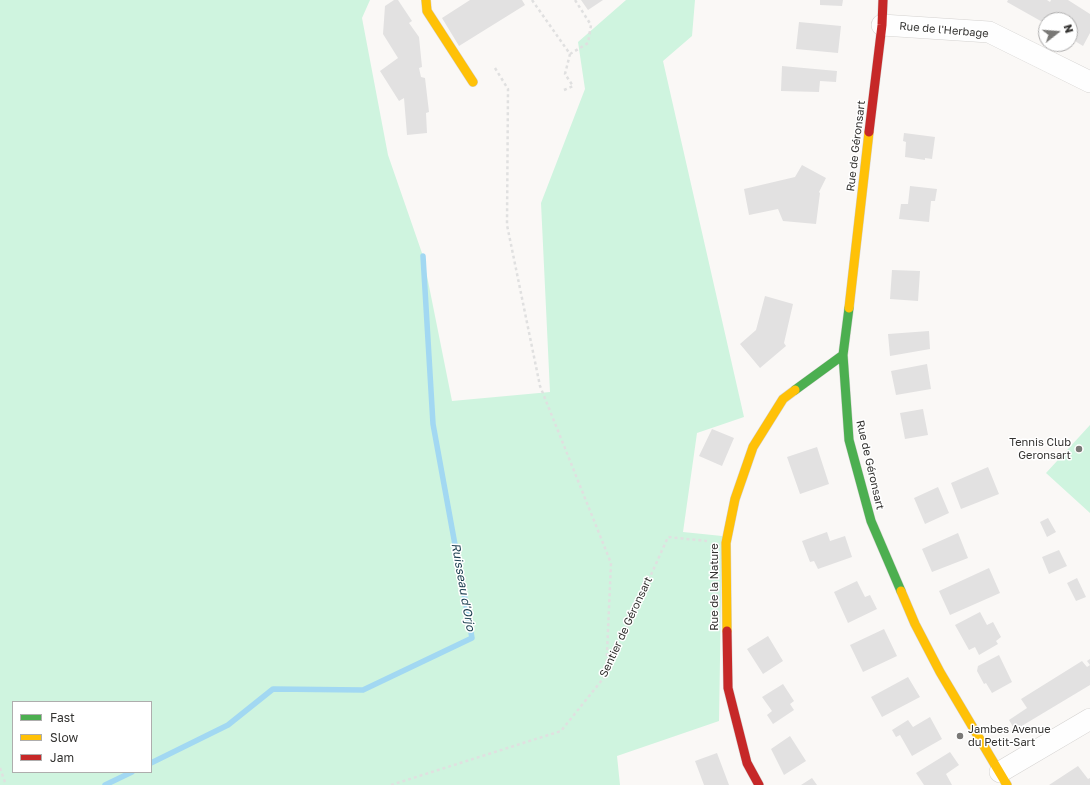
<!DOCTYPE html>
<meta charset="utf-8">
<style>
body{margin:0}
#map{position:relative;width:1090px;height:785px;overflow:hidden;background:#faf8f6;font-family:"Golos Text",sans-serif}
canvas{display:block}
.legend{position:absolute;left:12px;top:701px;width:140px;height:72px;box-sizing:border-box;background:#fff;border:1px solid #aeadad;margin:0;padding:5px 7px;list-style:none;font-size:12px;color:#343331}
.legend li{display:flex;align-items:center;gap:8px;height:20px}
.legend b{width:20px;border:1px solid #aeadad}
.north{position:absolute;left:1038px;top:12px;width:40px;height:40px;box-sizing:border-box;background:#fff;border:1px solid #aeadad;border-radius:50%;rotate:73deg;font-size:11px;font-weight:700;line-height:16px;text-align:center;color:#343331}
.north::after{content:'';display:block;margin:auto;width:14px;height:18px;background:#797876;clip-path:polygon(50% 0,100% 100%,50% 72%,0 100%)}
</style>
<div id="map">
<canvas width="1090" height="785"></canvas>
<ul class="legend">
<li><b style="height:5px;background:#4caf50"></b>Fast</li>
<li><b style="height:5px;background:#ffc107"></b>Slow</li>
<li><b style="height:5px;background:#c62828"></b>Jam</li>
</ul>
<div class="north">N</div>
</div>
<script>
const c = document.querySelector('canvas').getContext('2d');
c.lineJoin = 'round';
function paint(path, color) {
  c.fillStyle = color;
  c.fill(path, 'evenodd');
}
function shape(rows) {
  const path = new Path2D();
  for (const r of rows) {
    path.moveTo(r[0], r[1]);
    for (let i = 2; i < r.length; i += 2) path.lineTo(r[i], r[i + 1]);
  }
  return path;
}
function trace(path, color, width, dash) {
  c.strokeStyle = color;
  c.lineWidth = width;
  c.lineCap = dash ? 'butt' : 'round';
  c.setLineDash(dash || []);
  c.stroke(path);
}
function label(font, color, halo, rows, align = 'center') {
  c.font = font + ' "Golos Text",sans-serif';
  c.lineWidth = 3;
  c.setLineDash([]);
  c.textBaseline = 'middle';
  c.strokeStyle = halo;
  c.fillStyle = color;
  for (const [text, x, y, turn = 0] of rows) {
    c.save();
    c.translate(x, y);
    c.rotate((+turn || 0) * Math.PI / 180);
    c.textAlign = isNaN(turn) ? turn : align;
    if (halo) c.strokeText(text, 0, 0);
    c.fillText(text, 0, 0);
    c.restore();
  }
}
const green = shape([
 [0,0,370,0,362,18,388,155,423,256,452,401,550,392,541,203,585,89,578,42,626,0,695,0,692,36,663,61,744,417,697,433,683,532,722,536,719,721,617,756,620,785,0,785],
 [13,702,151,702,151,772,13,772],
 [1090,425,1090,513,1046,473]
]);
const stream = shape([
 [151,763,228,725,273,689,363,690,472,638,433,424,423,256],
 [105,785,132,772]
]);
const building = shape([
 [394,0,398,0,412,21,409,23,419,37,422,67,419,68,421,77,425,78,429,112,426,113,427,133,407,135,404,98,399,101,380,71,398,58,383,34,385,6],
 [470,0,522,0,525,5,459,46,442,18],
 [581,0,603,0,588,10],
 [820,0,843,0,842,6,820,5],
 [1008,0,1047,0,1050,2,1051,0,1068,0,1090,14,1090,33,1083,46,1070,38,1070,20,1046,20,1046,24,1007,2],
 [799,22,841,26,838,53,796,49],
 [782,66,837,71,836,82,820,81,819,92,781,91],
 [904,133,935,137,932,159,925,158,925,160,905,157,906,142,903,141],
 [802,165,826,178,819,192,820,193,816,224,783,221,778,209,749,215,744,189,795,177],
 [910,186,937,189,935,201,931,201,929,222,899,219,901,204,908,204],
 [892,270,920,271,918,301,890,299],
 [765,296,793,304,784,343,786,346,760,368,740,344,756,330],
 [929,331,930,349,890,356,888,334],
 [927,364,931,389,896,395,891,371],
 [923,409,928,435,905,439,900,413],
 [712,429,734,438,722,466,699,456],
 [817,447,829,484,800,494,787,457],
 [988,467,999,494,961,509,951,483],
 [938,487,949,513,925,524,914,498],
 [1048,518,1056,532,1047,537,1040,522],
 [827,532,830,541,845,536,852,557,818,569,814,561,810,562,802,541],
 [958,533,968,558,932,572,922,549],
 [1059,550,1067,566,1049,574,1042,557],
 [989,568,1000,593,950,615,939,591],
 [1077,578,1086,597,1076,601,1067,583],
 [857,581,865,597,870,595,877,609,848,623,834,592],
 [980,612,987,625,993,622,1001,637,996,641,998,644,979,655,975,647,969,650,955,625],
 [884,629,897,656,863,672,850,645],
 [768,636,783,661,763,674,747,649],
 [999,655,1012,682,992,693,986,683,984,684,977,671,978,666],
 [1090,659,1090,685,1015,730,1009,720,1027,708,1021,699,1082,661,1087,667,1090,665,1087,661],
 [908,677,920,697,882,717,871,697],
 [783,684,794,701,790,704,794,710,773,724,767,715,772,711,762,697],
 [930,717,942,739,912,756,900,735,896,737,892,730,908,720,913,727],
 [790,736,806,761,784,775,771,749],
 [950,752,959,765,946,774,952,785,924,785,916,773],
 [717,753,729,785,704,785,695,761],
 [1078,766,1088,779,1090,778,1090,785,1049,785],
 [812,778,817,785,801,785]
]);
const path = shape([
 [532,0,570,54,588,43,591,25,575,0],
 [495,68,508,89,507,225,540,386,611,563,606,675],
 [564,90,573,86,565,74,570,54],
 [0,768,6,785],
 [391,785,561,731,606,675,668,537,707,541]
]);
const street = shape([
 [882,25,989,32,1090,82],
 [1000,772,1090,719]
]);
const fast = shape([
 [849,308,843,355,849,440,871,521,901,591],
 [795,390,843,355]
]);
const slow = shape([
 [426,0,427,11,473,82],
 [849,308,869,132],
 [901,591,915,624,940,672,1007,785],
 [727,631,726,543,735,499,753,447,783,399,795,390]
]);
const jam = shape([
 [869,132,882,25,883,0],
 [727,631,728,688,747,763,759,785]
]);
const markers = [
 [1079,449,4,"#797876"],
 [960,736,4,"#797876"]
];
const streetNames = [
 ["Rue de l'Herbage",944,30,5],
 ["Rue de Géronsart",856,146,-83],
 ["Rue de Géronsart",870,465,77],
 ["Rue de la Nature",715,587,-90],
 ["Sentier de Géronsart",626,627,-65]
];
const poiNames = [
 ["Tennis Club",1071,443],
 ["Geronsart",1071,456],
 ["Jambes Avenue",968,730,"left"],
 ["du Petit-Sart",968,743,"left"]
];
const waterNames = [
 ["Ruisseau d'Orjo",463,587,80]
];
paint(green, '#cff4df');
trace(stream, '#a2d8f2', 5.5);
paint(building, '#e2e1e1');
trace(street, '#d4d2d0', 22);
trace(fast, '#d4d2d0', 10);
trace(slow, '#d4d2d0', 10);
trace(jam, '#d4d2d0', 10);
trace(path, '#e0e0e0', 2.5, [3, 3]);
trace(street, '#fefefe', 21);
trace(fast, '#4caf50', 9);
trace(slow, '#ffc107', 9);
trace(jam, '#c62828', 9);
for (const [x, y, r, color] of markers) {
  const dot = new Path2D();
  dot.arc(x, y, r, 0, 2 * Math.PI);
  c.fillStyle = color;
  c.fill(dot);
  trace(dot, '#fff', 1.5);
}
label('11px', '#343331', '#fff', streetNames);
label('11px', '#343331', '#fff', poiNames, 'right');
label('italic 12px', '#1a3d4e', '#fff', waterNames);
</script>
